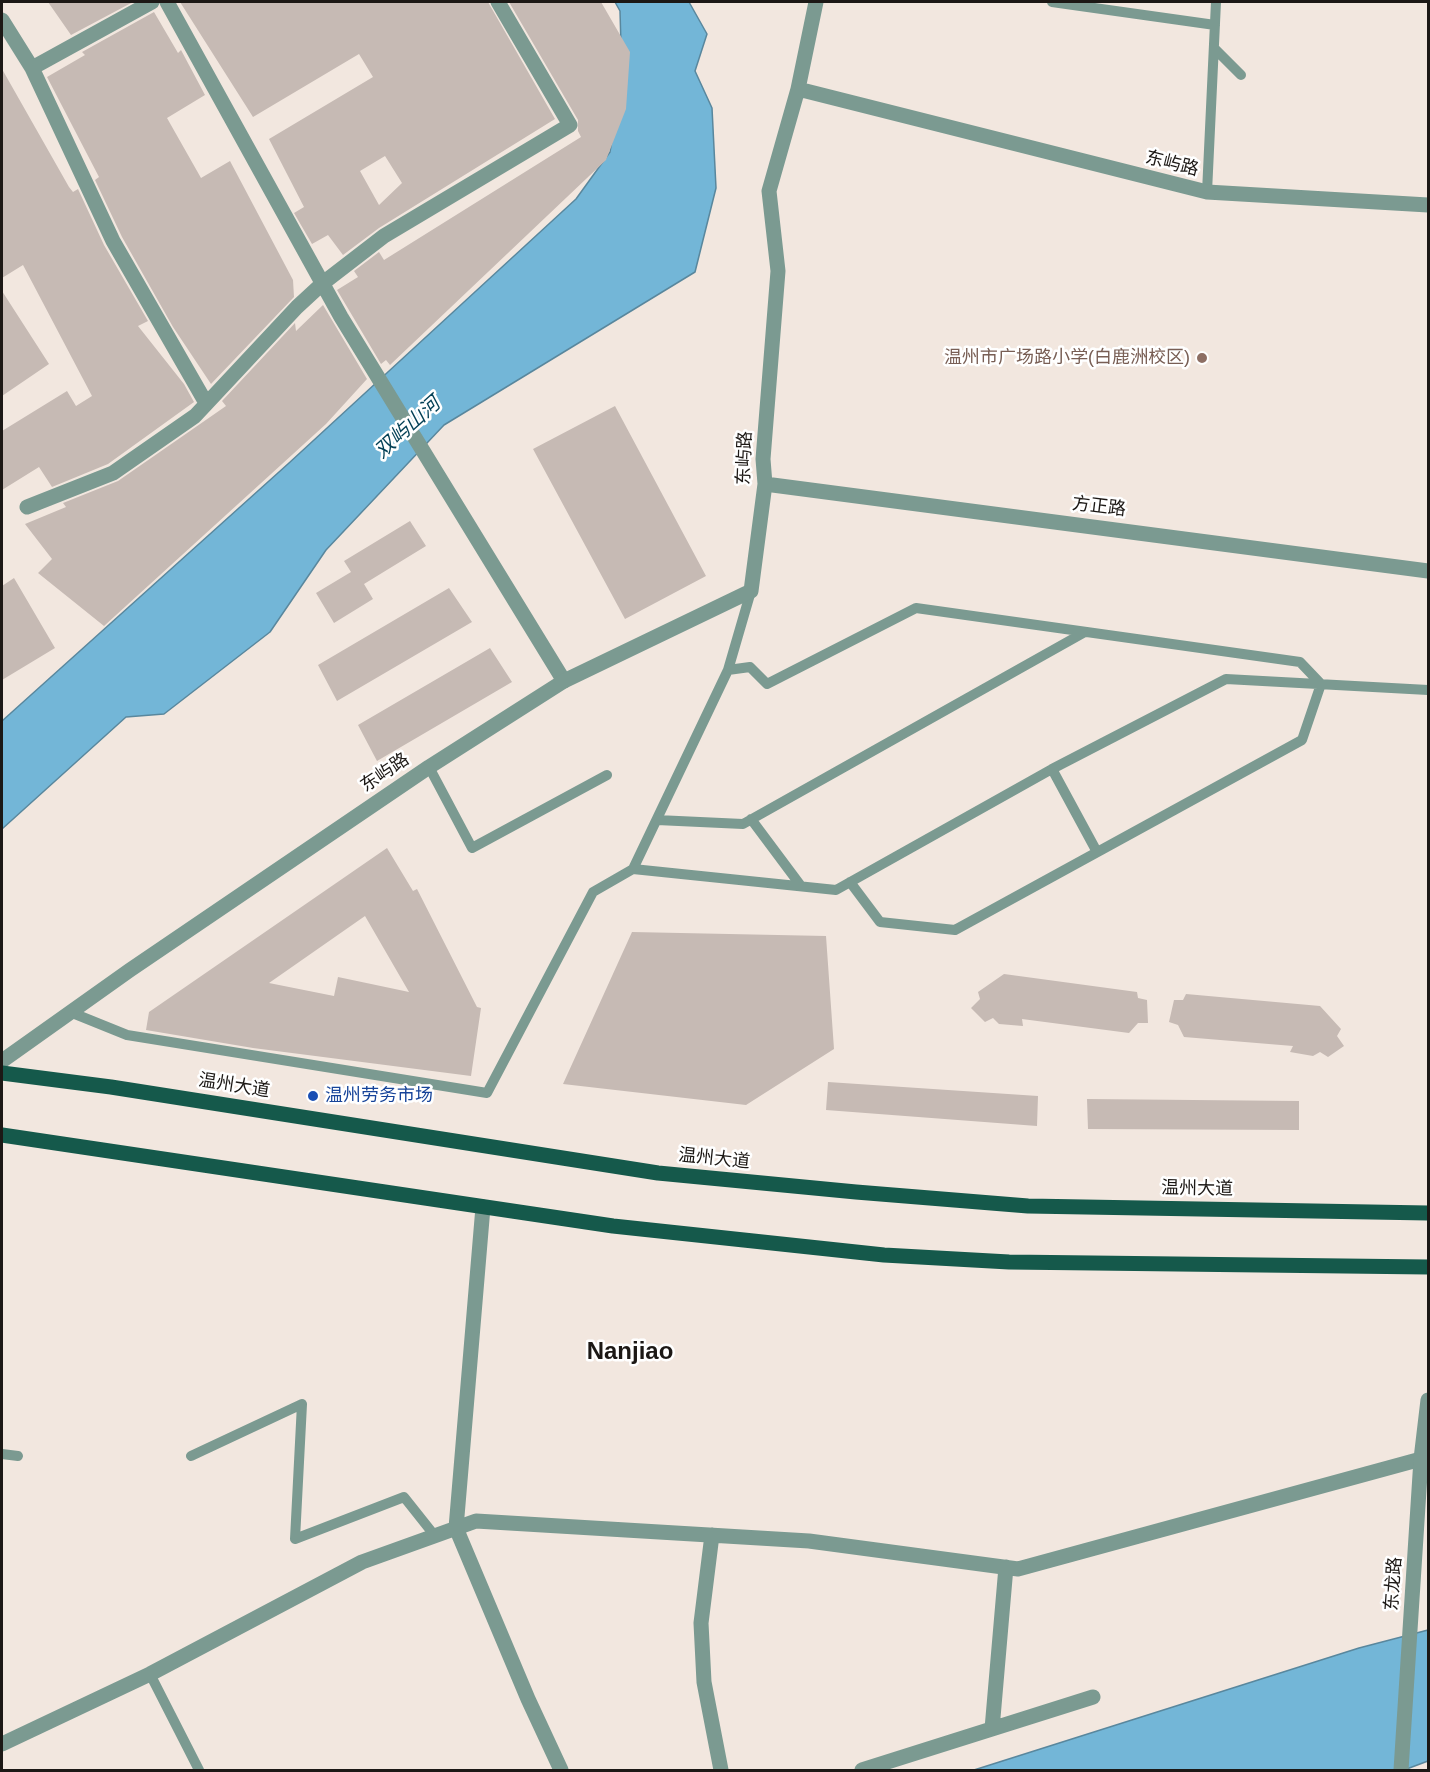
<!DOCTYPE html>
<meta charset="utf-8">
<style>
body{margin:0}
#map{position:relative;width:1430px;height:1772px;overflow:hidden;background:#f2e7df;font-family:Helvetica,sans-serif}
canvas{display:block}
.frame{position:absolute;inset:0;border:3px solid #1c1815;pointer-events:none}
</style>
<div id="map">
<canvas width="1430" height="1772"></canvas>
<div class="frame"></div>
</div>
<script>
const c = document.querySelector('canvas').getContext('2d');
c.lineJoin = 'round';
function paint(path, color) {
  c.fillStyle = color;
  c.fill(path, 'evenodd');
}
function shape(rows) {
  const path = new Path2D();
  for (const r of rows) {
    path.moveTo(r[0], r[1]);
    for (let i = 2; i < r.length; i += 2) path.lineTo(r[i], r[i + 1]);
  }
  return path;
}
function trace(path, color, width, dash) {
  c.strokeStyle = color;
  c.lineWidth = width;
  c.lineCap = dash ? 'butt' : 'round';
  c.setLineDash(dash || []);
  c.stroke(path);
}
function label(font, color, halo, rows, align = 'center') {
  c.font = font + ' Helvetica,"Noto Sans SC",sans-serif';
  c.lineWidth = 5;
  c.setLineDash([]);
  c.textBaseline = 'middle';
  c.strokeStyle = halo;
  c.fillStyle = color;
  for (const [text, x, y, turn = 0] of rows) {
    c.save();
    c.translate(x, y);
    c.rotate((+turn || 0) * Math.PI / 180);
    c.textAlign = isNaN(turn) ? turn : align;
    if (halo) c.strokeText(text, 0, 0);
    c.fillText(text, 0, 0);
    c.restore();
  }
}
const water = shape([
 [615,2,689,2,707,34,695,71,712,108,716,188,695,272,444,425,326,550,270,632,164,714,126,717,2,829,2,721,289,463,576,199,610,152,622,80,620,11,615,2],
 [1428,1630,1428,1761,1404,1770,974,1770,1359,1648,1428,1630]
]);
const building = shape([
 [48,2,133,2,71,35],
 [180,2,488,2,555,119,379,228,343,255,328,235,312,244,294,213,304,207,269,139,373,77,359,54,253,117],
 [385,156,402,183,379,205,360,171],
 [509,2,601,2,630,52,626,109,606,160,390,365,386,360,381,364,337,290,358,277,354,271,379,252,384,260,581,137,578,131,578,120],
 [154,12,178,53,181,50,205,95,167,118,201,178,230,161,293,280,294,297,211,384,173,327,122,237,95,180,99,177,47,77,85,55,82,52],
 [2,69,69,187,73,192,78,189,104,245,148,321,138,326,184,384,194,402,108,464,52,487,39,467,2,490,2,431,67,391,76,406,92,396,23,265,2,278],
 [2,291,49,364,2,396],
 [323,305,367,379,326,424,104,626,38,573,52,559,25,524,66,507,63,503,118,481,226,406,222,401,295,323,296,331],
 [615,406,706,576,625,619,533,449],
 [410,521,426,546,364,584,373,599,334,623,316,593,351,572,344,561],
 [14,578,55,648,2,680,2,586],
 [449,588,472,622,337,701,318,665],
 [490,648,512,682,377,761,358,725],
 [387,848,413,891,417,889,477,1007,481,1008,471,1076,253,1048,146,1030,149,1012],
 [365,916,409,992,338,977,334,996,269,983],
 [632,932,826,936,834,1049,746,1105,563,1084],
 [1004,974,1137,992,1138,998,1147,1000,1148,1023,1138,1023,1129,1033,1022,1019,1023,1026,999,1024,993,1018,985,1022,971,1008,980,999,978,992],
 [1186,994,1320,1006,1341,1029,1337,1036,1344,1046,1328,1057,1320,1052,1313,1056,1290,1052,1293,1046,1184,1037,1178,1025,1169,1022,1174,1000,1183,1000],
 [828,1082,1038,1096,1037,1126,826,1110],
 [1087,1099,1299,1101,1299,1130,1088,1129]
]);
const service = shape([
 [1052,2,1215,25],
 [1214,48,1241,75],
 [1207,192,1216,2],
 [728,670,750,667,767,684,916,608,1300,662,1321,684,1302,740,955,930,880,922,850,882],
 [429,767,472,848,607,775],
 [1052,769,1097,852],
 [751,819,801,886],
 [657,820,743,824,1085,632],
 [633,869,836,890,1052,769,1226,679,1428,690],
 [70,1012,127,1035,487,1093,593,892,633,869,728,670,751,591],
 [2,1454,18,1456],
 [191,1456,302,1404,295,1539,404,1497,435,1536],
 [150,1674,199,1770]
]);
const minor = shape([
 [167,2,341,317,564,681],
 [2,20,32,68,113,241,206,403],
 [32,68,152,2],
 [27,507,113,473,195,416,297,307,323,283,384,236,570,125,498,2],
 [483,1207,456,1528,528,1699,561,1770],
 [712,1535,701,1623,704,1682,721,1770],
 [992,1729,1006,1567],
 [2,1744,150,1674,362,1562,476,1521,809,1541,1018,1569,1421,1459],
 [862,1770,1093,1697]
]);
const tertiary = shape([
 [798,89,1207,192,1428,205],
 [765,484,1428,571],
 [2,1061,130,970,429,767,564,681,751,591,765,484,763,459,778,271,769,191,798,89,816,2],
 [1401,1770,1421,1459,1428,1400]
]);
const primary = shape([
 [2,1073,111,1087,658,1173,856,1192,1028,1206,1428,1213],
 [2,1135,613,1226,884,1255,1009,1262,1428,1267]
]);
const markers = [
 [1202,358,6,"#8d6e63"],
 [313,1096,6,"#1a4fb4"]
];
const streetNames = [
 ["东屿路",1172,164,14],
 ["东屿路",745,458,-88],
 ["方正路",1099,507,7],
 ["东屿路",385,773,-34],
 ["温州大道",234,1086,9],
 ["温州大道",714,1159,6],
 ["温州大道",1197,1189,1],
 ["东龙路",1394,1584,-86]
];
const educationNames = [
 ["温州市广场路小学(白鹿洲校区)",1190,358]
];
const transitNames = [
 ["温州劳务市场",325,1096]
];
const waterNames = [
 ["双屿山河",408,428,-42]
];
const districtNames = [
 ["Nanjiao",630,1352]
];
paint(water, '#73b6d7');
trace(water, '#59879d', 1.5);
paint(building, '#c6bab4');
trace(service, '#7b9a91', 10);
trace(minor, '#7b9a91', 15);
trace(tertiary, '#7b9a91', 15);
trace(primary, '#15594b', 15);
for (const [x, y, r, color] of markers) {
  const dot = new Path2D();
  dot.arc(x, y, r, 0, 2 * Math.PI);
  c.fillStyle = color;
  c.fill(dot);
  trace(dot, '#fff', 2);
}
label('18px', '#1c1815', '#fff', streetNames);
label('18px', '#785e54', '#fff', educationNames, 'right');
label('18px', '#164399', '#fff', transitNames, 'left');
label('italic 20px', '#023f55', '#fff', waterNames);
label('bold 24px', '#1c1815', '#fff', districtNames);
</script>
